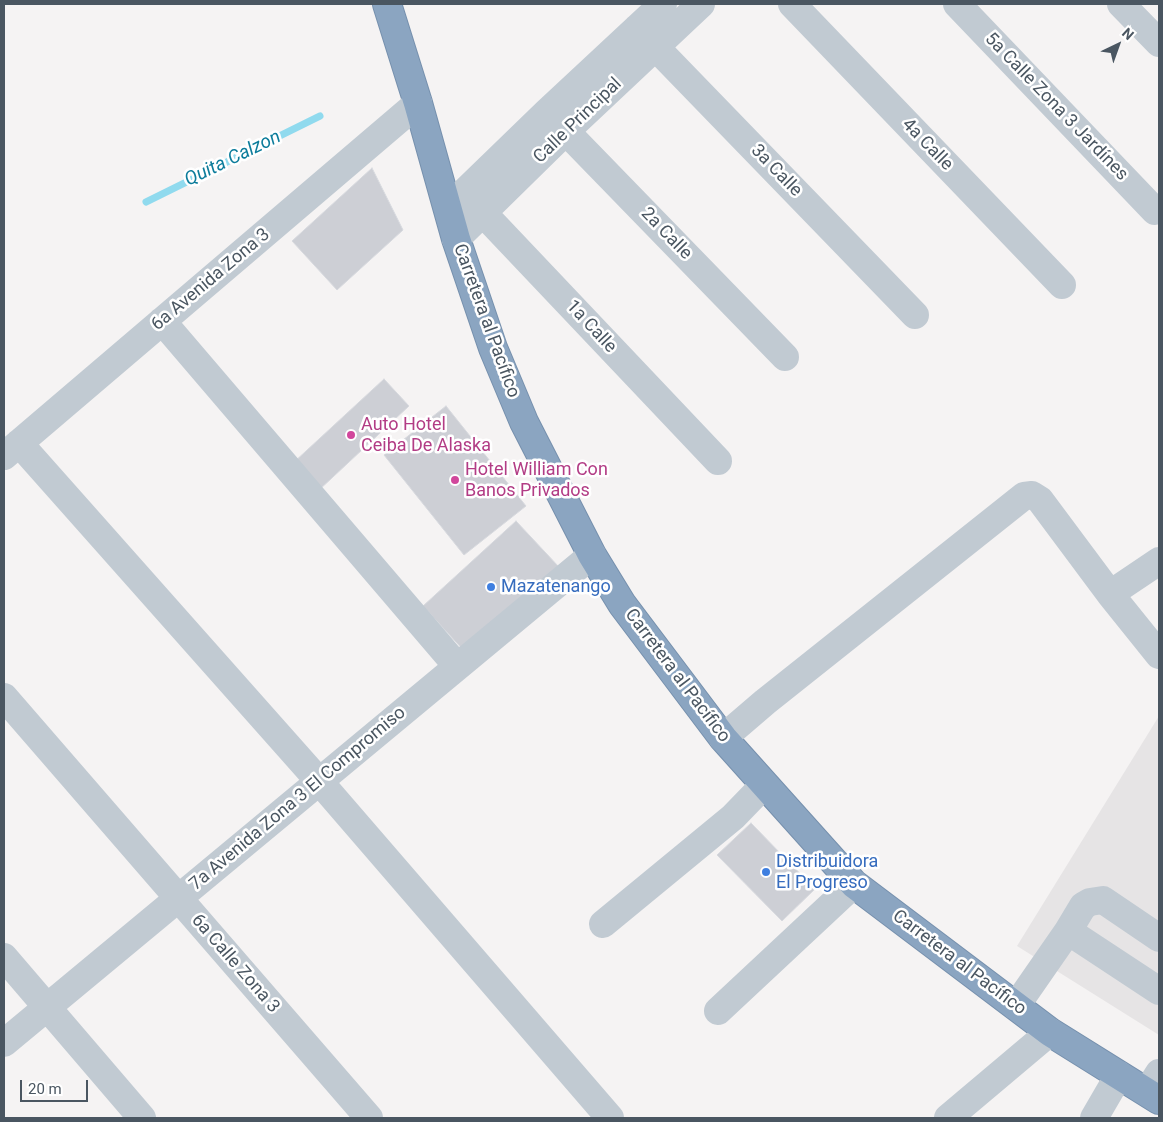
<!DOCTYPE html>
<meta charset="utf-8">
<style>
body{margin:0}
#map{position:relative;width:1163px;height:1122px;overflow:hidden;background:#f5f3f3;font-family:Roboto,sans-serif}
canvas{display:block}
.frame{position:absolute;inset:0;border:5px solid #4a5661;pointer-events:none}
.north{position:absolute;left:1093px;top:20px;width:50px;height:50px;-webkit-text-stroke:4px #fff;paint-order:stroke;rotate:42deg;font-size:14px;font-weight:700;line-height:20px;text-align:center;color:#4a5661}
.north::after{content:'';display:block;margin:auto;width:18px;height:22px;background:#4a5661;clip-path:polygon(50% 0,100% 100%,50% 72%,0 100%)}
.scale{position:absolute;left:20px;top:1080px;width:68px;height:22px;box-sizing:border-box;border:2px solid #4a5661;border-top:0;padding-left:6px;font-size:15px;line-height:18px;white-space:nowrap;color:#4a5661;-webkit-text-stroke:4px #fff;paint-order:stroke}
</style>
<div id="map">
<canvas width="1163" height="1122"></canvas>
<div class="frame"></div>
<div class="north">N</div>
<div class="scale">20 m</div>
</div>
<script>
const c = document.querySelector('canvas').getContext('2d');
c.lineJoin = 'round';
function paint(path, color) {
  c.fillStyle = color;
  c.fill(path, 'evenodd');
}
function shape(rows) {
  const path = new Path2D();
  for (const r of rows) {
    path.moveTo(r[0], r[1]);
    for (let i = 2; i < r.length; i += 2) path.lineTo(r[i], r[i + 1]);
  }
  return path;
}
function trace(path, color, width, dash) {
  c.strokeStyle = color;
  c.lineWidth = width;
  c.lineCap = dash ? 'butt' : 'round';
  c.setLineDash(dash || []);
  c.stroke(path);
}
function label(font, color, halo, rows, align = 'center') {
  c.font = font + ' Roboto,sans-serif';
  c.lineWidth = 5;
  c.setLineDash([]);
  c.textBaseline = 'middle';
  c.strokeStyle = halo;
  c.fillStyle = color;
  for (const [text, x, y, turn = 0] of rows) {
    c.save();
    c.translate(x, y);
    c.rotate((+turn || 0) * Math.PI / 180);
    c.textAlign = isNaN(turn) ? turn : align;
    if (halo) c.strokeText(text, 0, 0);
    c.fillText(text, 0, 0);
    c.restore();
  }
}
const education = shape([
 [1159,716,1159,1035,1017,946]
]);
const stream = shape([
 [146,202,320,116]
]);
const building = shape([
 [372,168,403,230,337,290,292,241,372,168],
 [384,379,409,406,318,491,293,463,384,379],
 [446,406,526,506,464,555,384,455,446,406],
 [516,521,559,567,466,653,423,606,516,521],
 [751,823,815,889,782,921,717,855,751,823]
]);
const minor = shape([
 [792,4,1062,285],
 [957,4,1155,211],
 [1121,4,1159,43],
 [637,28,915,315],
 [547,112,785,357],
 [464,193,718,461],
 [450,206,547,112,663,4],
 [456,239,566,131,701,4],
 [162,321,457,666],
 [19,443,319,781,610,1118],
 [4,456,418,103],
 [1110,594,1159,561],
 [4,697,369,1118],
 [723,738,765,702,1024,496,1032,495,1040,500,1110,594,1159,655],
 [603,924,733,817,764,785],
 [1068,931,1159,991],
 [4,957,142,1118],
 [1016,1006,1068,931,1083,906,1090,902,1103,900,1159,938],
 [718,1011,854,884],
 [4,1043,592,555],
 [1147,1092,1159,1073],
 [948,1118,1050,1032],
 [1094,1118,1119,1075]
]);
const highway = shape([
 [387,4,418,103,456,239,493,348,524,422,592,555,622,604,723,738,854,884,1050,1032,1159,1100]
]);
const markers = [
 [351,435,5,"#d1479c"],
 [455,480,5,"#d1479c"],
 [491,587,5,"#3f7fe0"],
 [766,872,5,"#3f7fe0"]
];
const streetNames = [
 ["5a Calle Zona 3 Jardínes",1056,107,46],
 ["Calle Principal",578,121,-44],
 ["4a Calle",927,145,46],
 ["3a Calle",776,171,46],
 ["2a Calle",666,234,46],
 ["6a Avenida Zona 3",211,280,-40],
 ["Carretera al Pacífico",486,321,70],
 ["1a Calle",591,327,47],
 ["Carretera al Pacífico",677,676,53],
 ["7a Avenida Zona 3 El Compromiso",298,799,-40],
 ["Carretera al Pacífico",959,963,37],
 ["6a Calle Zona 3",235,964,49]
];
const hotelNames = [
 ["Auto Hotel",361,425],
 ["Ceiba De Alaska",361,446],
 ["Hotel William Con",465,470],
 ["Banos Privados",465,491]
];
const shopNames = [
 ["Mazatenango",501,587],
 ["Distribuidora",776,862],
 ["El Progreso",776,883]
];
const waterNames = [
 ["Quita Calzon",233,159,-26]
];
paint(education, '#e6e4e5');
trace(stream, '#90daee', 7);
paint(building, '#cdcfd5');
trace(building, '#d7d9de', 1);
trace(highway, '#7690ad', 30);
trace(minor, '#c1cad2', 28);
trace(highway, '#8ba5c1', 28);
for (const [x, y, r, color] of markers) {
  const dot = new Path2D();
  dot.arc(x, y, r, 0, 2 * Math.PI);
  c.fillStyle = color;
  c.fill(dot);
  trace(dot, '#fff', 2);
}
label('18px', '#4a5661', '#fff', streetNames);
label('18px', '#b23c85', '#fff', hotelNames, 'left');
label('18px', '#366cbe', '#fff', shopNames, 'left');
label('italic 19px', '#0c7c9b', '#fff', waterNames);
</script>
